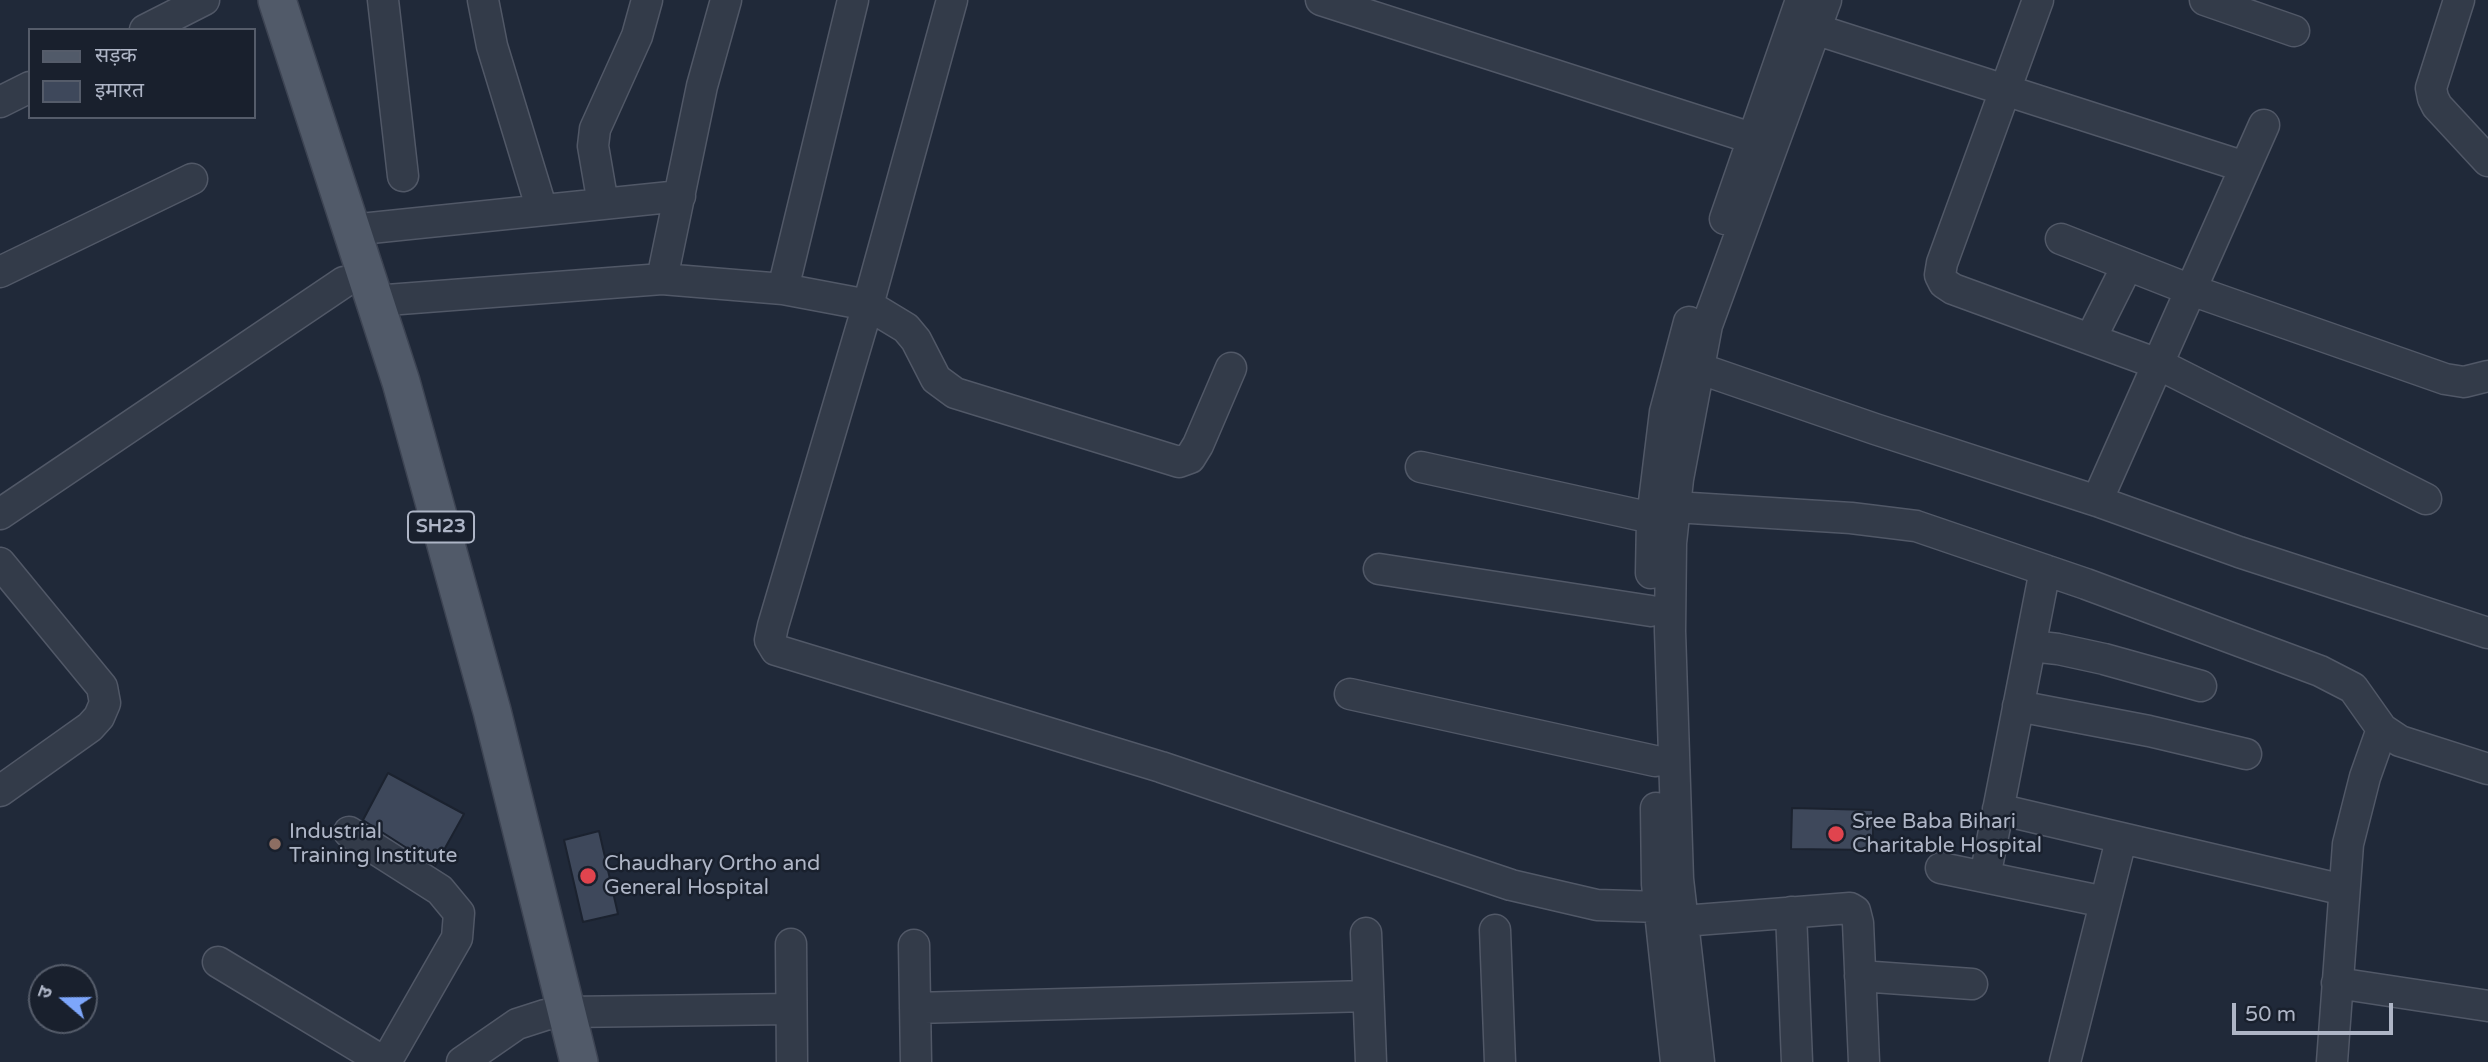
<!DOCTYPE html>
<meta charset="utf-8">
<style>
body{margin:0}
#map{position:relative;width:2488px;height:1062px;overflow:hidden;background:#202939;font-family:"Varela Round","Noto Sans Devanagari",sans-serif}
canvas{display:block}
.legend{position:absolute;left:28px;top:28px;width:228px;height:91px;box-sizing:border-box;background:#19202d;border:2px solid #555c6a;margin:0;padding:9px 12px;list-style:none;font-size:21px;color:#aeb5c6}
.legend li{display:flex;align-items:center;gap:14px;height:35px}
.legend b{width:35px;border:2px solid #555c6a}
.north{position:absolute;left:28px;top:964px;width:70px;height:70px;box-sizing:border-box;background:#19202d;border:2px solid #555c6a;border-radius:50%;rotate:290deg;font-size:19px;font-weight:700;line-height:28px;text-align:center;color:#aeb5c6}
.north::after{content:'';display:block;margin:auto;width:24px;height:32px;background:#7da6fb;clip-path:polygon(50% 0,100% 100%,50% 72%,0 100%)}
.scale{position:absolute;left:2232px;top:1003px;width:161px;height:32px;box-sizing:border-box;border:4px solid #aeb5c6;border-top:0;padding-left:9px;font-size:21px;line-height:24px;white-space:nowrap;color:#aeb5c6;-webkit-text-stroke:5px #19202d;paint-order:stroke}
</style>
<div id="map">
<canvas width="2488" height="1062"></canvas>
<ul class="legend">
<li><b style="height:9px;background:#515a69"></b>सड़क</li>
<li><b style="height:19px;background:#3e485b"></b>इमारत</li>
</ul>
<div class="north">उ</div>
<div class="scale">50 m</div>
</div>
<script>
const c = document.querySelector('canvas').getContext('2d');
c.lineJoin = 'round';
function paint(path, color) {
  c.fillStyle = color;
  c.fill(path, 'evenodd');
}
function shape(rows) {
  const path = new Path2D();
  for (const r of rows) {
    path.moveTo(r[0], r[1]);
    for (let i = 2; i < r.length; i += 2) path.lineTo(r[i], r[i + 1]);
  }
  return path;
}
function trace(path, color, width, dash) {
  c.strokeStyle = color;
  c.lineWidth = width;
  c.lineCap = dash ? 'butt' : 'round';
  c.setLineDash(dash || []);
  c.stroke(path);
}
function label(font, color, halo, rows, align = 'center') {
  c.font = font + ' "Varela Round",sans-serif';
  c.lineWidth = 5;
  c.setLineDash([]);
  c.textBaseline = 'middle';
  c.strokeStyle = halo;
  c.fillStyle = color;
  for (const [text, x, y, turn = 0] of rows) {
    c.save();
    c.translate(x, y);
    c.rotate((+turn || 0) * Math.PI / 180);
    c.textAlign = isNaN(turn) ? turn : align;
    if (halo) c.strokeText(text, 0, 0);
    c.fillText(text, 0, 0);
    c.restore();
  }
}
const building = shape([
 [388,773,464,814,435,866,363,820,388,773],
 [1792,808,1873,810,1873,850,1791,849,1792,808],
 [599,831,618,914,583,922,564,840,599,831]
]);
const minor = shape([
 [383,0,403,176],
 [483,0,492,46,542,210],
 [952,0,868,305,773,626,770,640,776,650,1161,767,1511,885,1597,905,1660,907],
 [1321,0,1770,144],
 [2038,0,1942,263,1940,275,1944,283,1953,289,2158,364,2426,499],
 [2205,0,2294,31],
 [2459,0,2431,88,2433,98,2437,106,2488,161],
 [1796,23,2245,167],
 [145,30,204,0],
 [0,102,30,87],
 [603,204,593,146,595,129,637,36,647,0],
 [1725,219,1801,0],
 [351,230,680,196],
 [2061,239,2191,290,2445,379,2464,382,2488,376],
 [0,272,192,179],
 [662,279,702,86,726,0],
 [783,289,853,0],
 [374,301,662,279,783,289,868,305,906,328,916,340,936,379,955,393,1179,462,1190,458,1198,445,1231,368],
 [2091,338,2127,266],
 [1698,368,1875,429,2097,501,2239,552,2488,633],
 [1421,467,1652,518],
 [2097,501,2264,125],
 [1675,507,1851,518,1916,526,2086,584,2320,671,2353,688,2382,729,2400,741,2488,769],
 [0,514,344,282],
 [0,563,102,687,105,703,99,717,90,727,0,791],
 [1379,569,1651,611],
 [1651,573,1652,518,1665,412,1689,322],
 [2031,646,2058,649,2104,659,2201,686],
 [1350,694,1655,761],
 [2018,706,2149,731,2246,754],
 [1656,808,1657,884,1676,1062],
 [1998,809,2344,890],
 [349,832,440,890,459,913,457,938,386,1062],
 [1941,868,2105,902],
 [1985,877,2045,570],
 [1791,912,1797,1062],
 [1683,921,1850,908,1855,911,1858,923,1864,1062],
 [1495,930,1500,1062],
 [1366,933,1371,1062],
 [791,944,792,1062],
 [914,945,916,1062],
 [218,962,384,1062],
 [1860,976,1972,984],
 [2337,983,2488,1006],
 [915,1008,1368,996],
 [462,1062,517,1024,545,1015,567,1012,791,1009],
 [1699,1062,1678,879,1670,631,1671,543,1678,479,1707,325,1826,0],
 [2065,1062,2121,840],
 [2332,1062,2348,844,2365,777,2382,729]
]);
const major = shape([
 [277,0,401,382,492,711,579,1062]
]);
const markers = [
 [1836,834,9,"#e0444e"],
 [275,844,7,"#8d6e63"],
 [588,876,9,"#e0444e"]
];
const shields = [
 [441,527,66]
];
const shieldNames = [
 ["SH23",441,527]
];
const poiNames = [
 ["Sree Baba Bihari",1852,822],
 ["Charitable Hospital",1852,846],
 ["Industrial",289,832],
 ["Training Institute",289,856],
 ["Chaudhary Ortho and",604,864],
 ["General Hospital",604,888]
];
paint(building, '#3e485b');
trace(building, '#1b222f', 2);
trace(minor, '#515867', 33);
trace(major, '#3d4453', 40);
trace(minor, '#333b49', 30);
trace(major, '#515a69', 37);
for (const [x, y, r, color] of markers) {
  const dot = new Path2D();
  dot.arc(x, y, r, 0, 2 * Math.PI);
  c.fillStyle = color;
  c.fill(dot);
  trace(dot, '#19202d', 2.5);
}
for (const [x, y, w] of shields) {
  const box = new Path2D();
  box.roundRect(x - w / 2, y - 15.5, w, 31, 5);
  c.fillStyle = '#19202d';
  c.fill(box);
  trace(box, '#aeb5c6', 2);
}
label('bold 19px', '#aeb5c6', null, shieldNames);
label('21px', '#aeb5c6', '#19202d', poiNames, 'left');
</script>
